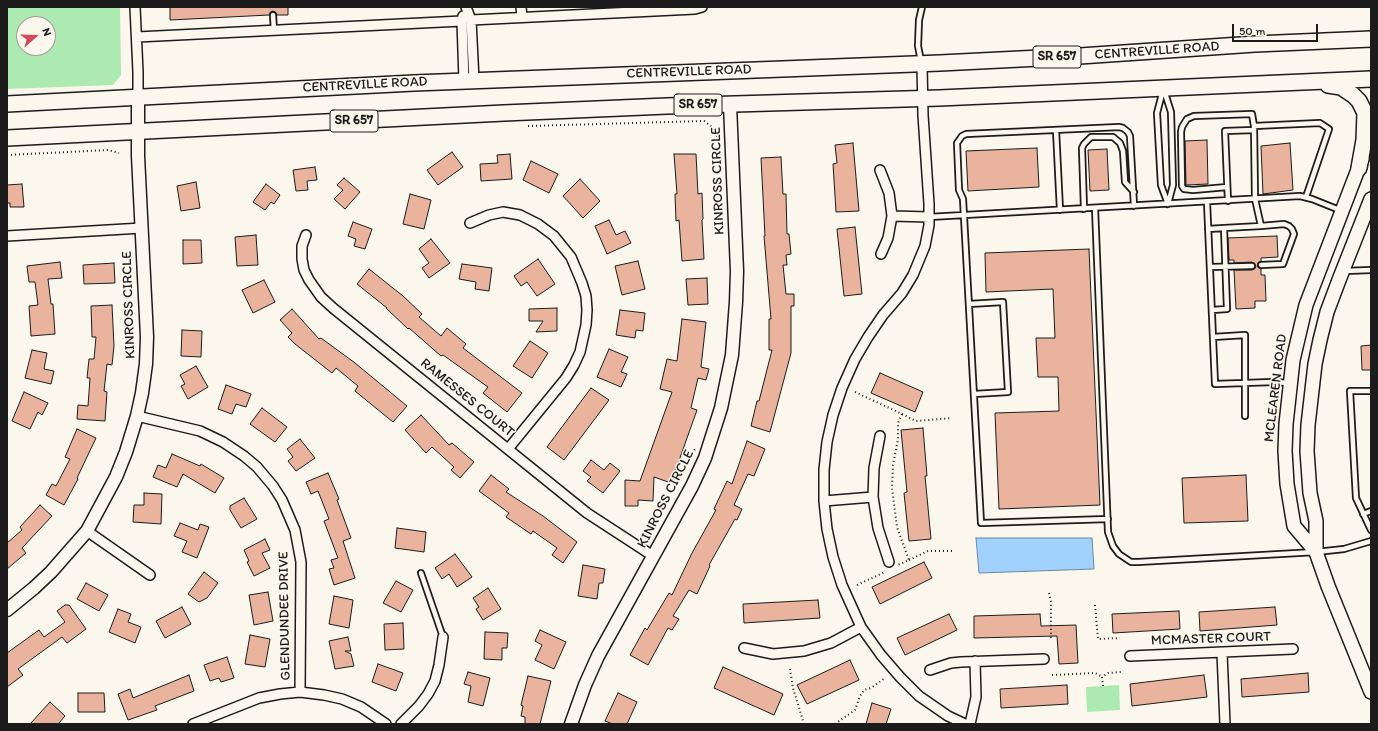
<!DOCTYPE html>
<style>
body{margin:0}
#map{position:relative;width:1378px;height:731px;overflow:hidden;background:#fbf7ec;font-family:Itim,sans-serif}
canvas{display:block}
.frame{position:absolute;inset:0;border:8px solid #1c1c1c;pointer-events:none}
.north{position:absolute;left:16px;top:16px;width:40px;height:40px;box-sizing:border-box;background:#fbf7ec;border:1px solid #a29f99;border-radius:50%;rotate:70deg;font-size:11px;font-weight:700;line-height:16px;text-align:center;color:#1c1c1c}
.north::after{content:'';display:block;margin:auto;width:14px;height:18px;background:#d1495b;clip-path:polygon(50% 0,100% 100%,50% 72%,0 100%)}
.scale{position:absolute;left:1232px;top:24px;width:86px;height:18px;box-sizing:border-box;border:2px solid #1c1c1c;border-top:0;padding-left:5px;font-size:12px;line-height:14px;white-space:nowrap;color:#1c1c1c;-webkit-text-stroke:3px #fbf7ec;paint-order:stroke}
</style>
<div id="map">
<canvas width="1378" height="731"></canvas>
<div class="frame"></div>
<div class="north">N</div>
<div class="scale">50 m</div>
</div>
<script>
const c = document.querySelector('canvas').getContext('2d');
c.lineJoin = 'round';
function paint(path, color) {
  c.fillStyle = color;
  c.fill(path, 'evenodd');
}
function shape(rows) {
  const path = new Path2D();
  for (const r of rows) {
    path.moveTo(r[0], r[1]);
    for (let i = 2; i < r.length; i += 2) path.lineTo(r[i], r[i + 1]);
  }
  return path;
}
function trace(path, color, width, dash) {
  c.strokeStyle = color;
  c.lineWidth = width;
  c.lineCap = dash ? 'butt' : 'round';
  c.setLineDash(dash || []);
  c.stroke(path);
}
function label(font, color, halo, rows, align = 'center') {
  c.font = font + ' Itim,sans-serif';
  c.lineWidth = 3;
  c.setLineDash([]);
  c.textBaseline = 'middle';
  c.strokeStyle = halo;
  c.fillStyle = color;
  for (const [text, x, y, turn = 0] of rows) {
    c.save();
    c.translate(x, y);
    c.rotate((+turn || 0) * Math.PI / 180);
    c.textAlign = isNaN(turn) ? turn : align;
    if (halo) c.strokeText(text, 0, 0);
    c.fillText(text, 0, 0);
    c.restore();
  }
}
const green = shape([
 [7,7,120,7,121,75,113,85,7,89],
 [24,24,48,24,48,48,24,48],
 [1119,685,1120,710,1087,712,1086,687]
]);
const water = shape([
 [976,538,1092,538,1094,569,979,573,976,538]
]);
const building = shape([
 [170,7,288,7,288,15,277,15,276,13,273,11,271,12,269,15,170,20,170,7],
 [1207,140,1208,184,1186,185,1185,141,1207,140],
 [853,143,859,211,836,212,833,164,837,163,835,145,853,143],
 [1290,143,1293,190,1263,194,1261,146,1290,143],
 [1037,148,1039,187,968,191,966,151,1037,148],
 [1107,149,1109,190,1090,191,1088,150,1107,149],
 [452,152,463,167,438,185,427,170,452,152],
 [510,154,512,179,481,181,480,164,498,163,497,155,510,154],
 [674,154,696,154,698,194,702,193,703,219,702,220,704,259,682,261,679,220,676,221,675,194,677,194,674,154],
 [781,157,783,194,786,194,787,234,789,234,791,254,786,255,787,265,783,265,786,294,794,294,794,306,791,306,791,353,770,432,751,426,757,401,759,401,772,350,769,350,769,319,771,319,764,236,765,236,761,158,781,157],
 [531,161,558,174,549,193,523,180,531,161],
 [315,167,317,180,307,181,308,190,296,191,293,170,315,167],
 [344,178,360,192,345,209,334,199,343,190,337,185,344,178],
 [580,179,600,201,583,218,563,196,580,179],
 [196,182,200,208,181,211,177,186,196,182],
 [22,184,24,207,10,207,10,203,7,203,7,185,22,184],
 [266,184,280,195,274,204,271,202,265,210,253,202,266,184],
 [410,194,431,200,424,229,403,224,410,194],
 [609,220,616,235,625,231,631,243,607,254,595,226,609,220],
 [353,222,372,229,365,249,354,246,356,239,348,236,353,222],
 [855,227,862,294,844,296,837,229,855,227],
 [256,235,258,265,237,266,235,237,256,235],
 [1277,236,1278,257,1261,258,1261,261,1257,265,1258,267,1261,269,1261,275,1265,275,1266,301,1255,301,1255,308,1236,309,1234,270,1252,270,1255,268,1256,266,1252,262,1234,263,1234,260,1229,260,1228,238,1277,236],
 [431,239,450,263,429,278,422,268,429,263,419,249,431,239],
 [183,240,201,240,202,263,183,264,183,240],
 [1089,249,1100,505,999,509,995,413,1059,411,1058,377,1038,377,1036,338,1055,338,1053,289,986,292,985,253,1089,249],
 [538,259,555,284,537,296,527,282,521,286,514,276,538,259],
 [638,261,645,289,622,295,615,266,638,261],
 [60,262,62,278,48,279,51,304,53,304,55,334,31,336,29,306,38,305,35,282,29,282,27,266,60,262],
 [114,263,115,283,84,284,83,265,114,263],
 [462,264,492,268,489,291,475,289,476,282,459,279,462,264],
 [369,269,403,296,422,314,419,317,441,336,447,328,466,344,463,348,522,393,507,412,483,393,488,387,443,355,441,356,409,328,408,329,386,308,387,308,357,284,369,269],
 [707,278,708,304,688,305,686,279,707,278],
 [264,280,275,302,253,313,242,290,264,280],
 [112,305,114,346,112,365,107,364,104,391,107,392,105,421,77,419,78,405,88,406,90,378,87,378,89,359,94,359,96,337,92,337,91,306,112,305],
 [557,308,557,331,536,332,543,321,529,321,529,309,557,308],
 [292,309,319,339,321,338,355,363,407,406,393,422,355,391,358,386,336,368,332,373,295,344,288,337,292,333,280,320,292,309],
 [620,310,645,313,643,331,636,330,635,338,616,335,620,310],
 [682,319,706,322,701,367,709,369,706,380,698,378,691,408,697,410,671,483,654,477,653,501,638,500,638,506,625,506,625,480,640,481,672,392,660,389,667,359,677,361,682,319],
 [182,330,202,331,201,357,181,356,182,330],
 [530,341,548,353,532,378,513,366,530,341],
 [1371,345,1371,370,1362,370,1361,346,1371,345],
 [609,349,628,357,621,372,627,374,621,387,597,377,609,349],
 [32,350,47,353,44,369,54,371,51,384,25,378,32,350],
 [196,366,208,387,188,399,181,386,185,384,180,375,196,366],
 [880,373,923,392,915,412,871,393,880,373],
 [226,385,251,394,246,407,236,404,232,414,218,409,226,385],
 [591,388,609,400,564,460,547,447,591,388],
 [24,392,48,403,42,415,38,412,30,429,12,421,24,392],
 [262,408,287,427,275,442,250,424,262,408],
 [421,415,449,445,452,443,474,462,460,478,451,470,454,467,432,447,426,453,405,430,421,415],
 [923,428,927,476,925,476,931,539,909,541,904,493,907,492,901,430,923,428],
 [77,429,96,438,77,478,78,479,64,505,46,495,52,484,56,486,70,459,65,457,77,429],
 [300,439,315,458,296,471,288,461,293,457,287,449,300,439],
 [747,441,765,449,754,476,748,474,734,505,742,509,737,520,735,519,709,565,710,566,697,594,689,590,673,616,679,619,672,630,668,628,648,665,630,655,645,628,647,630,669,593,672,595,692,553,716,510,714,509,727,481,732,484,747,441],
 [172,454,200,466,201,464,224,478,215,493,183,474,177,487,153,477,158,465,166,468,172,454],
 [591,460,604,470,610,463,620,471,603,493,587,481,591,477,583,471,591,460],
 [328,473,339,499,337,500,351,538,343,541,355,578,334,585,329,569,334,568,331,560,338,558,324,521,329,519,318,491,311,494,306,482,328,473],
 [491,475,509,489,506,492,543,516,577,542,563,563,552,555,557,548,533,531,531,534,506,517,509,513,479,491,491,475],
 [1246,475,1248,521,1184,523,1182,478,1246,475],
 [144,493,162,494,161,524,133,522,134,505,144,505,144,493],
 [244,498,257,519,241,528,230,510,230,506,244,498],
 [40,505,52,516,22,548,26,553,7,569,7,543,22,530,20,527,40,505],
 [180,523,198,530,200,524,209,527,197,558,182,552,187,541,174,536,180,523],
 [397,528,426,532,424,552,395,548,397,528],
 [265,539,270,550,262,553,270,568,254,576,247,562,249,561,244,550,265,539],
 [455,554,472,577,457,587,449,574,442,579,435,568,455,554],
 [924,562,932,578,880,604,872,587,924,562],
 [583,565,605,569,603,583,599,583,597,599,578,596,583,565],
 [204,572,218,583,207,598,199,602,188,594,204,572],
 [396,581,413,590,401,612,383,603,396,581],
 [86,583,108,595,99,611,77,599,86,583],
 [488,588,501,609,483,620,476,609,479,607,473,598,488,588],
 [268,592,273,621,254,625,249,595,268,592],
 [334,596,353,600,349,628,329,624,334,596],
 [818,600,820,618,744,623,743,604,818,600],
 [65,605,69,605,86,629,67,643,62,637,18,669,23,675,7,687,7,653,39,630,44,637,65,622,57,611,65,605],
 [182,607,191,624,165,638,156,621,182,607],
 [1275,607,1277,625,1200,631,1199,612,1275,607],
 [118,609,131,614,128,622,141,627,135,643,109,632,118,609],
 [1179,611,1180,629,1113,633,1112,614,1179,611],
 [949,614,957,630,905,655,897,638,949,614],
 [1040,614,1041,626,1076,625,1078,663,1059,664,1057,636,974,638,974,616,1040,614],
 [403,623,404,649,385,650,384,624,403,623],
 [540,630,566,642,554,669,535,660,542,645,535,641,540,630],
 [485,632,508,633,507,648,502,648,502,660,484,659,485,632],
 [250,635,270,639,265,667,245,664,250,635],
 [348,637,351,651,345,651,351,654,354,666,335,669,329,641,348,637],
 [227,657,234,678,221,682,219,678,210,681,204,665,227,657],
 [850,660,859,680,807,704,797,685,850,660],
 [378,664,403,673,396,691,372,682,378,664],
 [723,667,783,694,774,715,714,688,723,667],
 [468,672,490,678,483,706,468,702,471,686,464,684,468,672],
 [1308,673,1309,692,1242,697,1241,679,1308,673],
 [189,675,194,691,155,706,157,710,128,720,118,694,130,689,133,698,189,675],
 [1204,675,1207,697,1132,706,1130,684,1204,675],
 [528,676,551,681,540,724,525,724,525,717,521,716,523,706,521,705,528,676],
 [1067,685,1068,704,1001,708,1000,689,1067,685],
 [78,693,104,693,105,712,78,712,78,693],
 [618,693,637,702,627,724,613,724,605,721,618,693],
 [50,702,65,716,58,724,30,724,50,702],
 [872,703,891,709,886,724,866,724,872,703]
]);
const path = shape([
 [528,126,704,121,712,127,719,139],
 [7,155,108,150,119,153],
 [855,392,902,414,898,423,898,439,893,465,892,488,897,527,909,560,898,565],
 [902,414,916,421,952,418],
 [689,461,695,449],
 [909,560,928,551,953,551],
 [857,585,885,572],
 [1049,593,1051,602,1051,640],
 [1095,605,1098,639,1120,638],
 [790,669,793,688,804,724],
 [1052,675,1095,673,1102,677],
 [1103,686,1102,677,1108,673,1121,672],
 [835,724,855,710,860,696,864,690,871,688,885,678]
]);
const service = shape([
 [273,15,274,30],
 [921,61,918,46,919,20,922,7],
 [1163,90,1157,113,1161,185,1168,204],
 [1164,90,1171,112,1173,185,1168,204],
 [1056,130,1060,210],
 [1227,187,1193,190,1184,189,1182,186,1181,132,1182,127,1187,119,1194,116,1252,114,1254,126],
 [1228,201,1225,131,1254,130],
 [1207,202,1215,384,1273,382,1289,383],
 [1095,208,1108,532,1113,546,1119,554,1131,562,1138,562,1316,552,1344,549,1371,541],
 [1084,209,1082,148,1084,144,1091,137,1113,137,1120,143,1123,151,1125,182,1134,192],
 [929,217,1300,196,1312,199,1342,211],
 [1261,226,1284,224,1289,226,1292,229,1294,234,1283,264,1261,265],
 [1208,229,1224,228],
 [1210,267,1252,266],
 [1345,271,1371,270],
 [969,304,1003,302,1008,392,974,394],
 [1212,310,1227,309,1224,228,1261,226,1255,199,1254,126,1320,123,1329,129,1306,197],
 [1213,337,1245,335,1245,416],
 [1371,391,1350,391,1356,498,1371,530],
 [1363,514,1371,511],
 [1108,519,981,523,963,199,959,190,957,143,962,136,966,134,1119,127,1123,128,1128,132,1130,136,1134,206],
 [421,573,443,637]
]);
const minor = shape([
 [135,7,138,72,138,97],
 [466,7,471,20,474,80],
 [521,7,522,17],
 [463,16,462,21,464,81],
 [471,20,695,9,702,7],
 [137,37,462,21],
 [922,64,923,115,929,204,929,225,925,246,913,275,902,293,883,315,868,337,855,359,842,388,833,415,827,442,824,470,824,501,827,529,833,557,842,585,861,627,881,655,900,677,919,696,948,716,965,724],
 [880,170,889,193,892,216,888,238,881,254],
 [892,216,929,217],
 [470,223,489,215,503,212,520,215,538,224,554,236,571,257,582,283,586,296,587,310,586,325,580,352,574,365,566,378,508,449],
 [306,235,302,246,302,259,304,270,309,280,321,297,333,308,587,513,653,556],
 [7,236,142,228],
 [137,416,200,431,223,442,244,456,257,467,273,486,282,500,295,530,301,562,300,692],
 [880,436,874,468,873,497,878,528,889,562],
 [824,501,873,497],
 [87,531,150,575],
 [744,648,773,654,804,651,831,643,861,627],
 [1222,653,1225,724],
 [1130,656,1293,649],
 [930,670,951,663,961,662,1044,659],
 [193,724,259,698,280,694,300,692,324,695,342,699,361,707,386,724],
 [401,724,419,706,428,694,435,681,439,665,443,637],
 [970,724,976,697,975,661]
]);
const tertiary = shape([
 [7,610,34,588,51,572,87,531,116,477,126,452,137,416,142,393,146,364,147,337,138,156,138,97],
 [571,724,585,685,598,656,692,486,705,458,721,408,732,355,736,302,737,271,730,105]
]);
const secondary = shape([
 [1371,199,1339,280,1327,312,1320,340,1315,364,1308,425,1307,451,1310,493,1316,521,1316,552,1328,586,1371,692],
 [1316,552,1294,526,1287,484,1285,451,1286,424,1293,360,1306,305,1362,159]
]);
const primary = shape([
 [1328,85,1341,87,1353,95,1359,101,1365,113,1364,140,1359,168],
 [7,104,414,83,940,63,1080,56,1255,44,1371,39],
 [7,138,504,113,667,106,939,98,1371,79]
]);
const shields = [
 [1057,57,48],
 [698,105,48],
 [354,121,48]
];
const shieldNames = [
 ["SR 657",1057,57],
 ["SR 657",698,105],
 ["SR 657",354,121]
];
const streetNames = [
 ["CENTREVILLE ROAD",1157,51,-4],
 ["CENTREVILLE ROAD",689,72,-2],
 ["CENTREVILLE ROAD",365,85,-3],
 ["KINROSS CIRCLE",718,181,-92],
 ["KINROSS CIRCLE",129,305,-92],
 ["MCLEAREN ROAD",1276,388,-83],
 ["RAMESSES COURT",467,398,39],
 ["KINROSS CIRCLE",666,499,-63],
 ["GLENDUNDEE DRIVE",285,616,-91],
 ["MCMASTER COURT",1211,639,-2]
];
paint(green, '#aceab1');
paint(water, '#a1d2fd');
trace(water, '#6c89a3', 1);
paint(building, '#e9b39e');
trace(building, '#1c1c1c', 1);
trace(service, '#1c1c1c', 8);
trace(minor, '#1c1c1c', 12);
trace(tertiary, '#1c1c1c', 15);
trace(secondary, '#1c1c1c', 16);
trace(primary, '#1c1c1c', 18);
trace(path, '#1c1c1c', 2, [1, 3]);
trace(service, '#fbf7ec', 4.5);
trace(minor, '#fbf7ec', 9);
trace(tertiary, '#fbf7ec', 12);
trace(secondary, '#fbf7ec', 13);
trace(primary, '#fbf7ec', 15);
for (const [x, y, w] of shields) {
  const box = new Path2D();
  box.roundRect(x - w / 2, y - 11, w, 22, 3);
  c.fillStyle = '#fbf7ec';
  c.fill(box);
  trace(box, '#1c1c1c', 1);
}
label('bold 13px', '#1c1c1c', null, shieldNames);
label('14px', '#1c1c1c', '#fbf7ec', streetNames);
</script>
